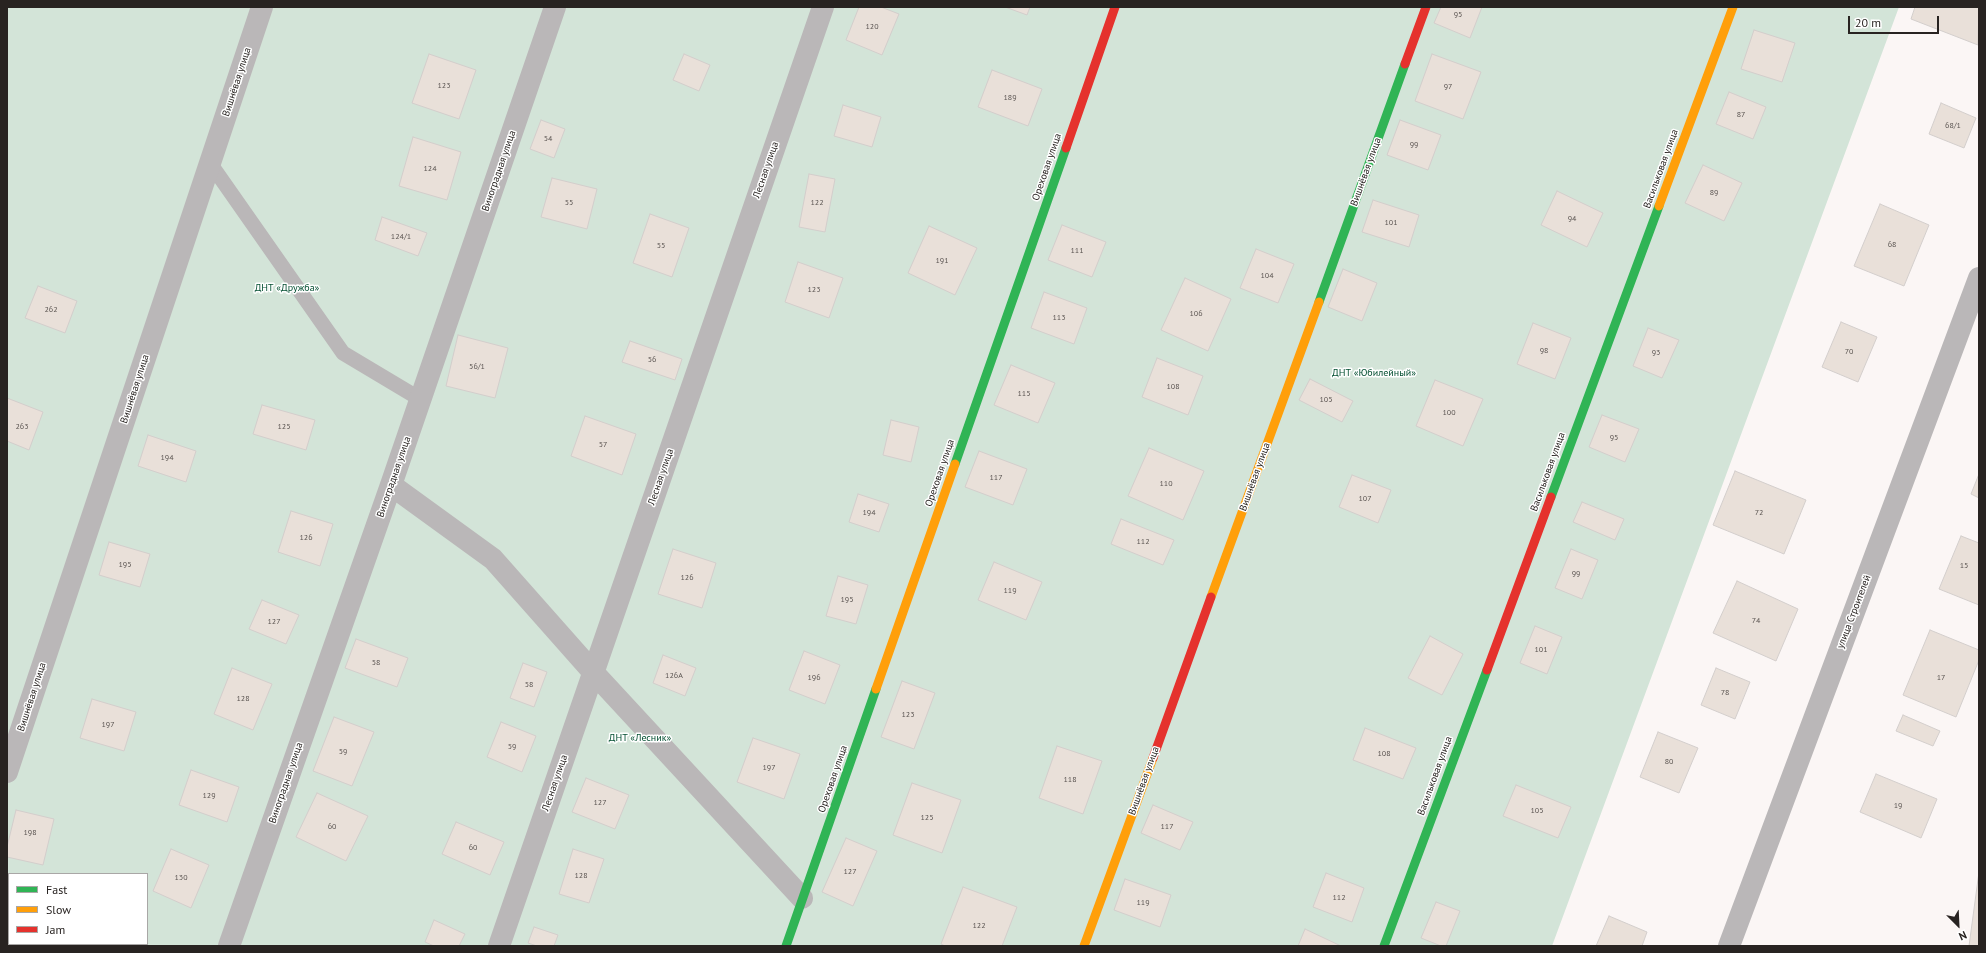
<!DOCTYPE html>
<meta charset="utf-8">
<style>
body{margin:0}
#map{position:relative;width:1986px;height:953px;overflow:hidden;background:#fbf6f5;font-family:"PT Sans",sans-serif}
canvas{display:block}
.frame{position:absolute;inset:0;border:8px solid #282321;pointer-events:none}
.legend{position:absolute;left:8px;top:873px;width:140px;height:72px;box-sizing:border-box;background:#fff;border:1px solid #a9a7a6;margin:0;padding:5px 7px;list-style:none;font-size:12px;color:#282321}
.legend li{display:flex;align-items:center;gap:8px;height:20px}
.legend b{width:20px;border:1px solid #a9a7a6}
.north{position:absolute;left:1938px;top:905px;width:40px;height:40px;-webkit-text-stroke:3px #fff;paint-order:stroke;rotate:156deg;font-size:11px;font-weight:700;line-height:16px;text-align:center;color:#282321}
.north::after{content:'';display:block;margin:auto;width:14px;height:18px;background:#282321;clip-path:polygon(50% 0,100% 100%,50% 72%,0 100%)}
.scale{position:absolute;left:1848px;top:16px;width:91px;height:18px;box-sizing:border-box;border:2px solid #282321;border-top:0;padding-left:5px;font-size:12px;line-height:14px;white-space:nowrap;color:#282321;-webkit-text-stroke:3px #fff;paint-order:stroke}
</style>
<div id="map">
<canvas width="1986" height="953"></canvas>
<div class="frame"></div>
<ul class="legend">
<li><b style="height:5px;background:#30b455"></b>Fast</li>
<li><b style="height:5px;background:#ff9f0a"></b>Slow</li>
<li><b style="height:5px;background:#e5322d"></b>Jam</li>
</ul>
<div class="north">N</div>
<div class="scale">20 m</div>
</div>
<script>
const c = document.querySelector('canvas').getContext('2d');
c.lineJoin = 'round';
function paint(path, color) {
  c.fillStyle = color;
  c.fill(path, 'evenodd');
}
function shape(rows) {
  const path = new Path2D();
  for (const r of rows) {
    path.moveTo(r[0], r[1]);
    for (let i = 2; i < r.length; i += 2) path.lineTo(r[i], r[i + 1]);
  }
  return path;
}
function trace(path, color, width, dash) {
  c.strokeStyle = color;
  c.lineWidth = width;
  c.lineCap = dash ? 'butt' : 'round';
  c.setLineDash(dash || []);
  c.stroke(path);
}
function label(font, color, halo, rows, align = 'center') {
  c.font = font + ' "PT Sans",sans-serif';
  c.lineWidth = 3;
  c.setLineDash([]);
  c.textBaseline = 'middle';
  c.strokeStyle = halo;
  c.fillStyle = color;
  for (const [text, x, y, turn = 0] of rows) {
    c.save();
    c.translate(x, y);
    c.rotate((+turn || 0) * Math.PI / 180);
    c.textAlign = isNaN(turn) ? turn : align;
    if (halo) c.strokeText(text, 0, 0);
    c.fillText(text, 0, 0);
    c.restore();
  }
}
const green = shape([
 [7,7,1899,7,1552,946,7,946],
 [9,874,147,874,147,944,9,944]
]);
const building = shape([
 [859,7,881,7,899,14,882,55,846,40,859,7],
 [1005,7,1030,7,1027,15,1005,7],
 [1441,7,1482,7,1470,38,1434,23,1441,7],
 [1915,7,1979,7,1978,45,1911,19,1915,7],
 [1754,30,1795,43,1782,82,1741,69,1754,30],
 [429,54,476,70,459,119,412,103,429,54],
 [684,54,710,65,699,91,673,80,684,54],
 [1432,54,1481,72,1463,119,1415,101,1432,54],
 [992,70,1042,89,1028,126,978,107,992,70],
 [1729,92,1766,107,1753,139,1716,124,1729,92],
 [1941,103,1976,118,1964,148,1929,134,1941,103],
 [843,105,881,117,872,147,834,136,843,105],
 [541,120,565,129,554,158,530,149,541,120],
 [1400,120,1441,135,1428,170,1387,155,1400,120],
 [413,137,461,152,447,200,399,186,413,137],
 [1703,165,1742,183,1724,221,1685,203,1703,165],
 [809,174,835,179,825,232,799,227,809,174],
 [552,178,597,189,587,229,541,217,552,178],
 [1557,191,1603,213,1587,247,1541,225,1557,191],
 [1373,200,1419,215,1409,247,1362,232,1373,200],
 [1880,204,1929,225,1904,286,1854,266,1880,204],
 [650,214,689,228,672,277,633,263,650,214],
 [382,217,427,233,418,256,375,240,382,217],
 [1062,225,1106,242,1092,277,1048,260,1062,225],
 [929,226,977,248,955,295,908,273,929,226],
 [1256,249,1294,264,1278,303,1240,288,1256,249],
 [798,262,843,278,829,318,785,302,798,262],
 [1343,269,1377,283,1362,321,1328,307,1343,269],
 [1185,278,1231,299,1208,351,1161,330,1185,278],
 [38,286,77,301,65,333,25,318,38,286],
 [1044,292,1087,308,1074,344,1031,328,1044,292],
 [1841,322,1877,337,1858,382,1822,367,1841,322],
 [1533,323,1571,338,1555,379,1517,364,1533,323],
 [1648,328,1679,340,1662,378,1633,366,1648,328],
 [458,335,508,348,495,398,446,386,458,335],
 [630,341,682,359,675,380,622,362,630,341],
 [1157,358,1203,376,1188,415,1142,397,1157,358],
 [1011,365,1055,383,1038,423,994,405,1011,365],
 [1310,379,1353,401,1342,422,1299,400,1310,379],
 [1435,380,1483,399,1463,446,1416,426,1435,380],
 [7,398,43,412,29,450,7,441,7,398],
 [262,405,315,420,306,450,253,434,262,405],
 [1602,415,1639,429,1625,462,1589,447,1602,415],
 [585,416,636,434,622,475,571,456,585,416],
 [891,420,919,427,911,462,883,455,891,420],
 [148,435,196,451,186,482,138,466,148,435],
 [1149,448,1204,471,1183,520,1128,496,1149,448],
 [979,451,1027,469,1013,505,965,487,979,451],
 [1735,471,1806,500,1784,554,1713,525,1735,471],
 [1979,474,1979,498,1971,494,1979,474],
 [1352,475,1391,490,1378,523,1339,507,1352,475],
 [858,494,889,504,879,532,849,522,858,494],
 [1582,502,1624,519,1615,540,1573,522,1582,502],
 [291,511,333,524,320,566,278,552,291,511],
 [1121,519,1174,540,1163,565,1111,544,1121,519],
 [1961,536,1979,543,1979,605,1939,589,1961,536],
 [109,542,150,554,140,587,99,575,109,542],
 [673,549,716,563,702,608,658,594,673,549],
 [1571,549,1598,560,1582,599,1555,588,1571,549],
 [994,562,1042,582,1026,620,978,600,994,562],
 [838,576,868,585,856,624,826,616,838,576],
 [1737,581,1798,609,1776,661,1713,633,1737,581],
 [262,600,299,615,286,644,249,629,262,600],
 [1535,626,1562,637,1547,674,1520,663,1535,626],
 [1930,630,1979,650,1979,660,1956,717,1903,695,1930,630],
 [1430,636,1463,654,1442,695,1408,678,1430,636],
 [356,639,408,658,397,687,345,668,356,639],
 [804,651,840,665,825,704,789,690,804,651],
 [663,655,696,668,685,696,653,683,663,655],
 [523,663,547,672,534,707,510,698,523,663],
 [232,668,272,684,253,730,214,714,232,668],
 [1716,668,1750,682,1735,719,1701,705,1716,668],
 [902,681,935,693,914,749,881,737,902,681],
 [92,699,136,712,124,751,80,738,92,699],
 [1903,715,1940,731,1933,746,1896,731,1903,715],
 [334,717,374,732,352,786,313,771,334,717],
 [501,722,536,736,522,772,487,757,501,722],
 [1365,728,1416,748,1403,779,1353,760,1365,728],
 [1658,732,1698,748,1679,793,1640,777,1658,732],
 [753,738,800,754,784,799,737,782,753,738],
 [1057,746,1102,761,1083,814,1039,798,1057,746],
 [191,770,239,787,227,822,179,805,191,770],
 [1876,774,1937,799,1921,838,1860,812,1876,774],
 [586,778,629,795,615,829,572,812,586,778],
 [912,783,961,800,942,853,893,835,912,783],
 [1516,785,1571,807,1558,838,1503,816,1516,785],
 [317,793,368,816,346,861,296,837,317,793],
 [1153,805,1193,822,1180,850,1141,833,1153,805],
 [16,810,54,819,43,865,7,857,7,847,16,810],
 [456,822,504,842,490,875,442,854,456,822],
 [846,838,877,851,853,906,822,892,846,838],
 [171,849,209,865,191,908,153,891,171,849],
 [573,849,604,859,589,903,559,894,573,849],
 [1979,872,1979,946,1969,946,1979,872],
 [1326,873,1364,888,1352,922,1313,907,1326,873],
 [1125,879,1171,895,1160,927,1114,910,1125,879],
 [963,887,1017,907,1002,946,945,946,941,944,963,887],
 [7,893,9,894,9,944,27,944,26,946,7,945,7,893],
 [1436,902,1460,911,1446,946,1441,946,1421,938,1436,902],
 [1609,916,1647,932,1642,946,1596,946,1609,916],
 [434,920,465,934,459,946,434,946,425,942,434,920],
 [534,927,558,935,554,946,537,946,528,943,534,927],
 [1305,929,1341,946,1298,946,1305,929]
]);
const lane = shape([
 [210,163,343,353,420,399]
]);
const street = shape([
 [391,485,493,559,593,672,802,898],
 [7,772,262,7],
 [229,946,391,485,555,7],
 [499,946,823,7],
 [1729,946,1979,278]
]);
const fast = shape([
 [1319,302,1405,64],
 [955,464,1066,148],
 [1551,497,1659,206],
 [786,946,876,689],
 [1384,946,1487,670]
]);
const slow = shape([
 [1659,206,1733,7],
 [1211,597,1319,302],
 [876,689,955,464],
 [1084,946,1153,758]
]);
const jam = shape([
 [1405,64,1426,7],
 [1066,148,1115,7],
 [1487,670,1551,497],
 [1153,758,1211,597]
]);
const numberNames = [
 ["95",1458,15],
 ["120",872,27],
 ["123",444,86],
 ["97",1448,87],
 ["189",1010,98],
 ["87",1741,115],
 ["68/1",1953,126],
 ["54",548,139],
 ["99",1414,145],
 ["124",430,169],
 ["89",1714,193],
 ["55",569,203],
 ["122",817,203],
 ["94",1572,219],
 ["101",1391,223],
 ["124/1",401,237],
 ["68",1892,245],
 ["55",661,246],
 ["111",1077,251],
 ["191",942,261],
 ["104",1267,276],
 ["123",814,290],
 ["262",51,310],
 ["106",1196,314],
 ["113",1059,318],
 ["98",1544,351],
 ["70",1849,352],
 ["93",1656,353],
 ["56",652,360],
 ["56/1",477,367],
 ["108",1173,387],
 ["115",1024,394],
 ["105",1326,400],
 ["100",1449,413],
 ["263",22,427],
 ["125",284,427],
 ["95",1614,438],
 ["57",603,445],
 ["194",167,458],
 ["117",996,478],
 ["110",1166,484],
 ["107",1365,499],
 ["194",869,513],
 ["72",1759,513],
 ["126",306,538],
 ["112",1143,542],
 ["195",125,565],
 ["15",1964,566],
 ["99",1576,574],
 ["126",687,578],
 ["119",1010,591],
 ["195",847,600],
 ["74",1756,621],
 ["127",274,622],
 ["101",1541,650],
 ["58",376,663],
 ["126А",674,676],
 ["196",814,678],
 ["17",1941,678],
 ["58",529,685],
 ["78",1725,693],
 ["128",243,699],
 ["123",908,715],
 ["197",108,725],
 ["59",512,747],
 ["59",343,752],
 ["108",1384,754],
 ["80",1669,762],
 ["197",769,768],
 ["118",1070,780],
 ["129",209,796],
 ["127",600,803],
 ["19",1898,806],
 ["105",1537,811],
 ["125",927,818],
 ["60",332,827],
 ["117",1167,827],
 ["198",30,833],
 ["60",473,848],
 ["127",850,872],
 ["128",581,876],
 ["130",181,878],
 ["112",1339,898],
 ["119",1143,903],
 ["122",979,926]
];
const streetNames = [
 ["Вишнёвая улица",237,82,-72],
 ["Ореховая улица",1047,167,-71],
 ["Васильковая улица",1661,169,-70],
 ["Лесная улица",766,170,-71],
 ["Виноградная улица",499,171,-71],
 ["Вишнёвая улица",1366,172,-70],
 ["Вишнёвая улица",135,389,-72],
 ["Васильковая улица",1548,472,-70],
 ["Ореховая улица",940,473,-71],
 ["Виноградная улица",394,477,-71],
 ["Лесная улица",661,477,-71],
 ["Вишнёвая улица",1255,477,-70],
 ["улица Строителей",1854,612,-69],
 ["Вишнёвая улица",32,697,-72],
 ["Васильковая улица",1435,776,-70],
 ["Ореховая улица",833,779,-71],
 ["Вишнёвая улица",1144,781,-70],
 ["Виноградная улица",286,783,-71],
 ["Лесная улица",555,783,-71]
];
const parkNames = [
 ["ДНТ «Дружба»",287,288],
 ["ДНТ «Юбилейный»",1374,373],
 ["ДНТ «Лесник»",640,738]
];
paint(green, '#d3e4d8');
paint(building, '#e9e0d9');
trace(building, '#d3cecc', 1);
trace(lane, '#bab7b8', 15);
trace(street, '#bab7b8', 22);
trace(fast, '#30b455', 9);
trace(slow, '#ff9f0a', 9);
trace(jam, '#e5322d', 9);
label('8px', '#5a5451', null, numberNames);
label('10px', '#282321', '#fff', streetNames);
label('10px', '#024e30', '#fff', parkNames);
</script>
